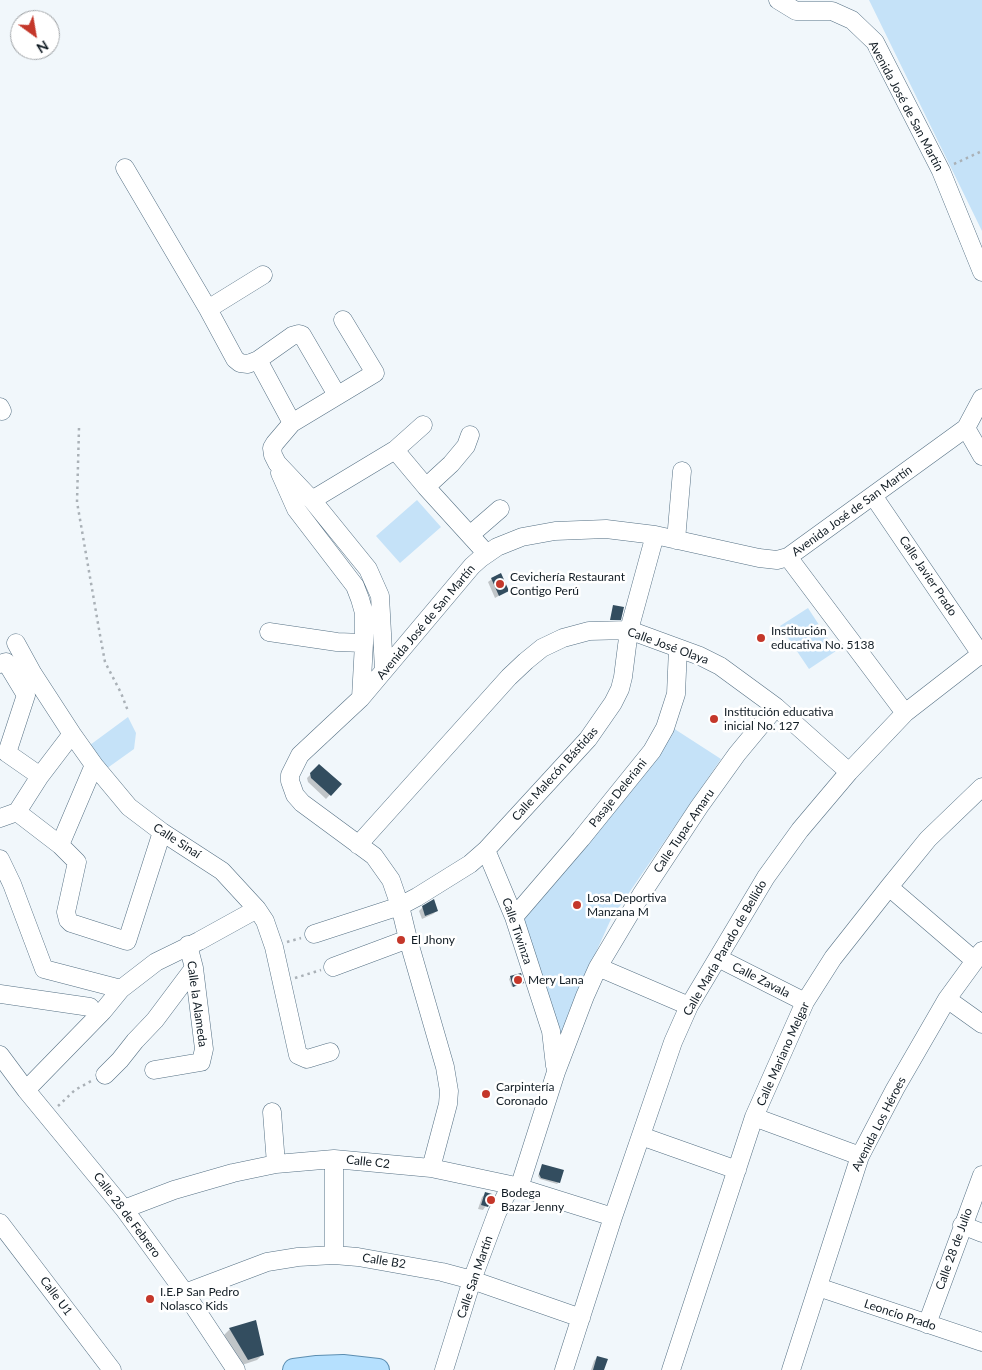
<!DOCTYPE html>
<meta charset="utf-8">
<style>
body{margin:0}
#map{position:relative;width:982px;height:1370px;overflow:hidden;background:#f1f7fb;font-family:Lato,sans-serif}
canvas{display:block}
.north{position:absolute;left:10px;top:10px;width:50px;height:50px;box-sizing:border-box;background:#fff;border:1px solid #a0a4a7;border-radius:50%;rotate:148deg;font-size:14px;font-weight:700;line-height:20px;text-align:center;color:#111c24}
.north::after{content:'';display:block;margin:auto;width:18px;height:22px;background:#c4372a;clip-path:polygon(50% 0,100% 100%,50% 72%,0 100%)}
</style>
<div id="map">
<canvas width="982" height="1370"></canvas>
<div class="north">N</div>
</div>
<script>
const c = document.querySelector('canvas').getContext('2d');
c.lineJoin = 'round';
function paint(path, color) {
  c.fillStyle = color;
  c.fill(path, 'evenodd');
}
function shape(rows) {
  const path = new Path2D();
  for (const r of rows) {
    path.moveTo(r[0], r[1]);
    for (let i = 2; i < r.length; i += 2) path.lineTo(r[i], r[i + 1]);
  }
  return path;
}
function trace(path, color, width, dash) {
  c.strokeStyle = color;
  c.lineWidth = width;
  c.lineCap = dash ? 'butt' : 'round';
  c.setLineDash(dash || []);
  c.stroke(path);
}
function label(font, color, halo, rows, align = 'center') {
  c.font = font + ' Lato,sans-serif';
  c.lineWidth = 5;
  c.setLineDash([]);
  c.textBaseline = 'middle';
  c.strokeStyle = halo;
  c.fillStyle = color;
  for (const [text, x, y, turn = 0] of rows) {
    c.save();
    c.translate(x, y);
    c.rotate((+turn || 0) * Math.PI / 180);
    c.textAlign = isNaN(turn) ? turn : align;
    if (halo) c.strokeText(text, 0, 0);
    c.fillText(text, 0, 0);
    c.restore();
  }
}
const green = shape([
 [869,0,982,0,982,231],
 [417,500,441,527,400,563,376,536],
 [808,608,836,651,809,669,780,626],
 [128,717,136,733,134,749,106,769,90,745],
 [673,728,721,759,611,919,568,1014,563,1038,558,1039,522,919,551,888,652,763]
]);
const shadow = shape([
 [492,579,507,591,495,598,488,582],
 [319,766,340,784,326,799,308,782,307,778],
 [423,907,437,911,433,914,422,919,419,911],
 [511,977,523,983,512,987,509,979],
 [542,1165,559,1182,557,1184,540,1179,538,1176],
 [485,1194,492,1197,483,1210,478,1209,482,1197],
 [255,1321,263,1354,257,1360,242,1365,224,1335,230,1329],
 [597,1357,603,1370,591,1370,594,1361]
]);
const building = shape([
 [501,573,509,591,499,596,491,578],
 [613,605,624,607,621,620,610,620],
 [319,764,342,784,331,796,311,778,310,773],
 [434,899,438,911,425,916,422,906],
 [521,973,524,983,513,987,510,976],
 [542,1164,564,1170,560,1183,541,1178,539,1174],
 [485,1192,492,1194,493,1197,488,1207,481,1205],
 [256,1320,264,1355,248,1360,229,1328],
 [597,1356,608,1359,604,1370,593,1370]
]);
const path = shape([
 [954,164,982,151],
 [79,428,77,502,100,635,105,662,121,693,128,711],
 [287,942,301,938],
 [295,978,321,970],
 [58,1106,75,1090,93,1080]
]);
const minor = shape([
 [778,0,796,11,832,11,852,20,875,42,941,171,982,272],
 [125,168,208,309,235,359,240,363,248,364,258,360,292,336,299,334,302,335,337,395],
 [208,309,263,275],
 [343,320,375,373,292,423,275,443,272,448,273,455,277,463,312,500,368,569,380,596,384,670],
 [258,360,292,423],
 [0,407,2,411],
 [966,428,982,456],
 [395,450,426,487,487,554],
 [280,473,296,509,355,586,360,599,364,613,364,643,361,698],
 [426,487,451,464,466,446,470,435],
 [874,497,982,656],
 [312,500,395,450,423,425],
 [470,535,500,509],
 [676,540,682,471],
 [788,557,905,713],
 [269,632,337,642,364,643],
 [16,643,33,674,72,734,94,765,129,807,162,832,222,871,257,909,265,921,274,947,298,1055,307,1059,330,1052],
 [0,664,6,662,26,695,7,753,40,776],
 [17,812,60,845,77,862,66,912,68,920,71,923,127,941,162,832],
 [0,818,17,812,40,776,72,734],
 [60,845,94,765],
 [358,845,509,677,526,661,542,648,563,638,589,631,629,630,700,656,720,666,776,707,849,772],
 [486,850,514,917,551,1031,555,1066],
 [0,859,12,884,44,969,121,989],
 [889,887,974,960],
 [514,917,581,839,652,751,665,728,676,694,678,648],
 [314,934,400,906,417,897,470,864,486,850,588,739,613,703,620,689,623,677,629,630,655,535],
 [718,958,805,1002],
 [333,967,408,939],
 [598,967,689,1006],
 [0,994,90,1007],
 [947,999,982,1024],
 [0,1055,26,1090,124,1209,185,1293,236,1370],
 [154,1070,201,1062,204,1049,194,968,188,945],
 [105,1075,120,1060,135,1041,155,1020,194,968],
 [26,1090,103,1011,121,989,156,962,199,941,257,909],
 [272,1112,276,1164],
 [754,1117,860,1156],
 [641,1136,737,1170],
 [431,1168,448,1104,449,1091,445,1067,408,939,400,906,391,880,374,856,302,803,295,795,290,781,290,775,300,755,361,698,472,566,481,558,497,547,522,537,555,531,606,529,655,535,759,558,777,560,788,557,966,428,982,398],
 [519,1188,556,1072,585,996,598,967,641,895,699,807,737,754,776,707],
 [124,1209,174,1190,233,1173,276,1164,334,1159,431,1168,511,1185,613,1217],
 [0,1223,112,1370],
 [962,1225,982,1233],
 [334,1255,334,1159],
 [818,1287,982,1342],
 [185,1293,267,1262,298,1257,334,1255,358,1257,442,1272,472,1280,581,1318],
 [927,1324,982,1175],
 [444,1370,472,1280,497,1213,511,1185],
 [564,1370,613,1217,673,1042,689,1006,766,877,800,830,849,772,905,713,981,654],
 [671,1370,754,1117,805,1002,833,958,889,887,928,839,982,787],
 [791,1370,860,1156,895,1089,947,999,982,951]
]);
const major = shape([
 [294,1370,317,1367,343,1366,378,1370]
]);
const markers = [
 [500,584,5,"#c4372a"],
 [761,638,5,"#c4372a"],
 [714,719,5,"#c4372a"],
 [577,905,5,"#c4372a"],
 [401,940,5,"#c4372a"],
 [518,980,5,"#c4372a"],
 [486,1094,5,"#c4372a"],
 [491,1200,5,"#c4372a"],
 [150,1299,5,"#c4372a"]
];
const streetNames = [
 ["Avenida José de San Martín",906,106,62],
 ["Avenida José de San Martín",852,511,-36],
 ["Calle Javier Prado",928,576,56],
 ["Avenida José de San Martín",426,622,-50],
 ["Calle José Olaya",668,646,20],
 ["Calle Malecón Bástidas",555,774,-48],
 ["Pasaje Deleriani",618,793,-51],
 ["Calle Tupac Amaru",684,831,-56],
 ["Calle Sinaí",177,841,33],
 ["Calle Tiwinza",517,931,71],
 ["Calle María Parado de Bellido",725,948,-60],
 ["Calle Zavala",761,980,27],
 ["Calle la Alameda",197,1004,82],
 ["Calle Mariano Melgar",783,1054,-66],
 ["Avenida Los Héroes",879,1124,-63],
 ["Calle C2",368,1162,6],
 ["Calle 28 de Febrero",127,1215,53],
 ["Calle 28 de Julio",954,1249,-70],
 ["Calle B2",384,1261,9],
 ["Calle San Martín",475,1277,-71],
 ["Calle U1",56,1296,53],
 ["Leoncio Prado",900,1315,18]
];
const poiNames = [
 ["Cevichería Restaurant",510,577],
 ["Contigo Perú",510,591],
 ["Institución",771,631],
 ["educativa No. 5138",771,645],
 ["Institución educativa",724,712],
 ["inicial No. 127",724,726],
 ["Losa Deportiva",587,898],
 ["Manzana M",587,912],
 ["El Jhony",411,940],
 ["Mery Lana",528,980],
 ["Carpintería",496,1087],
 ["Coronado",496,1101],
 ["Bodega",501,1193],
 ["Bazar Jenny",501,1207],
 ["I.E.P San Pedro",160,1292],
 ["Nolasco Kids",160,1306]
];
paint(green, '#c5e2f8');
paint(shadow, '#0003');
paint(building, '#334d5f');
trace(minor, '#557084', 19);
trace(major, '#5c8eb1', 24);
trace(path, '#aab1b7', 2.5, [2.5, 4]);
trace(minor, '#fff', 18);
trace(major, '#b5e0fe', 22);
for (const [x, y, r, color] of markers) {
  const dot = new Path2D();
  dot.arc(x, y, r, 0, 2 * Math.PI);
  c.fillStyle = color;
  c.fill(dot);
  trace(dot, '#fff', 2);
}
label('12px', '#111c24', '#fff', streetNames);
label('12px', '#111c24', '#fff', poiNames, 'left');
</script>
